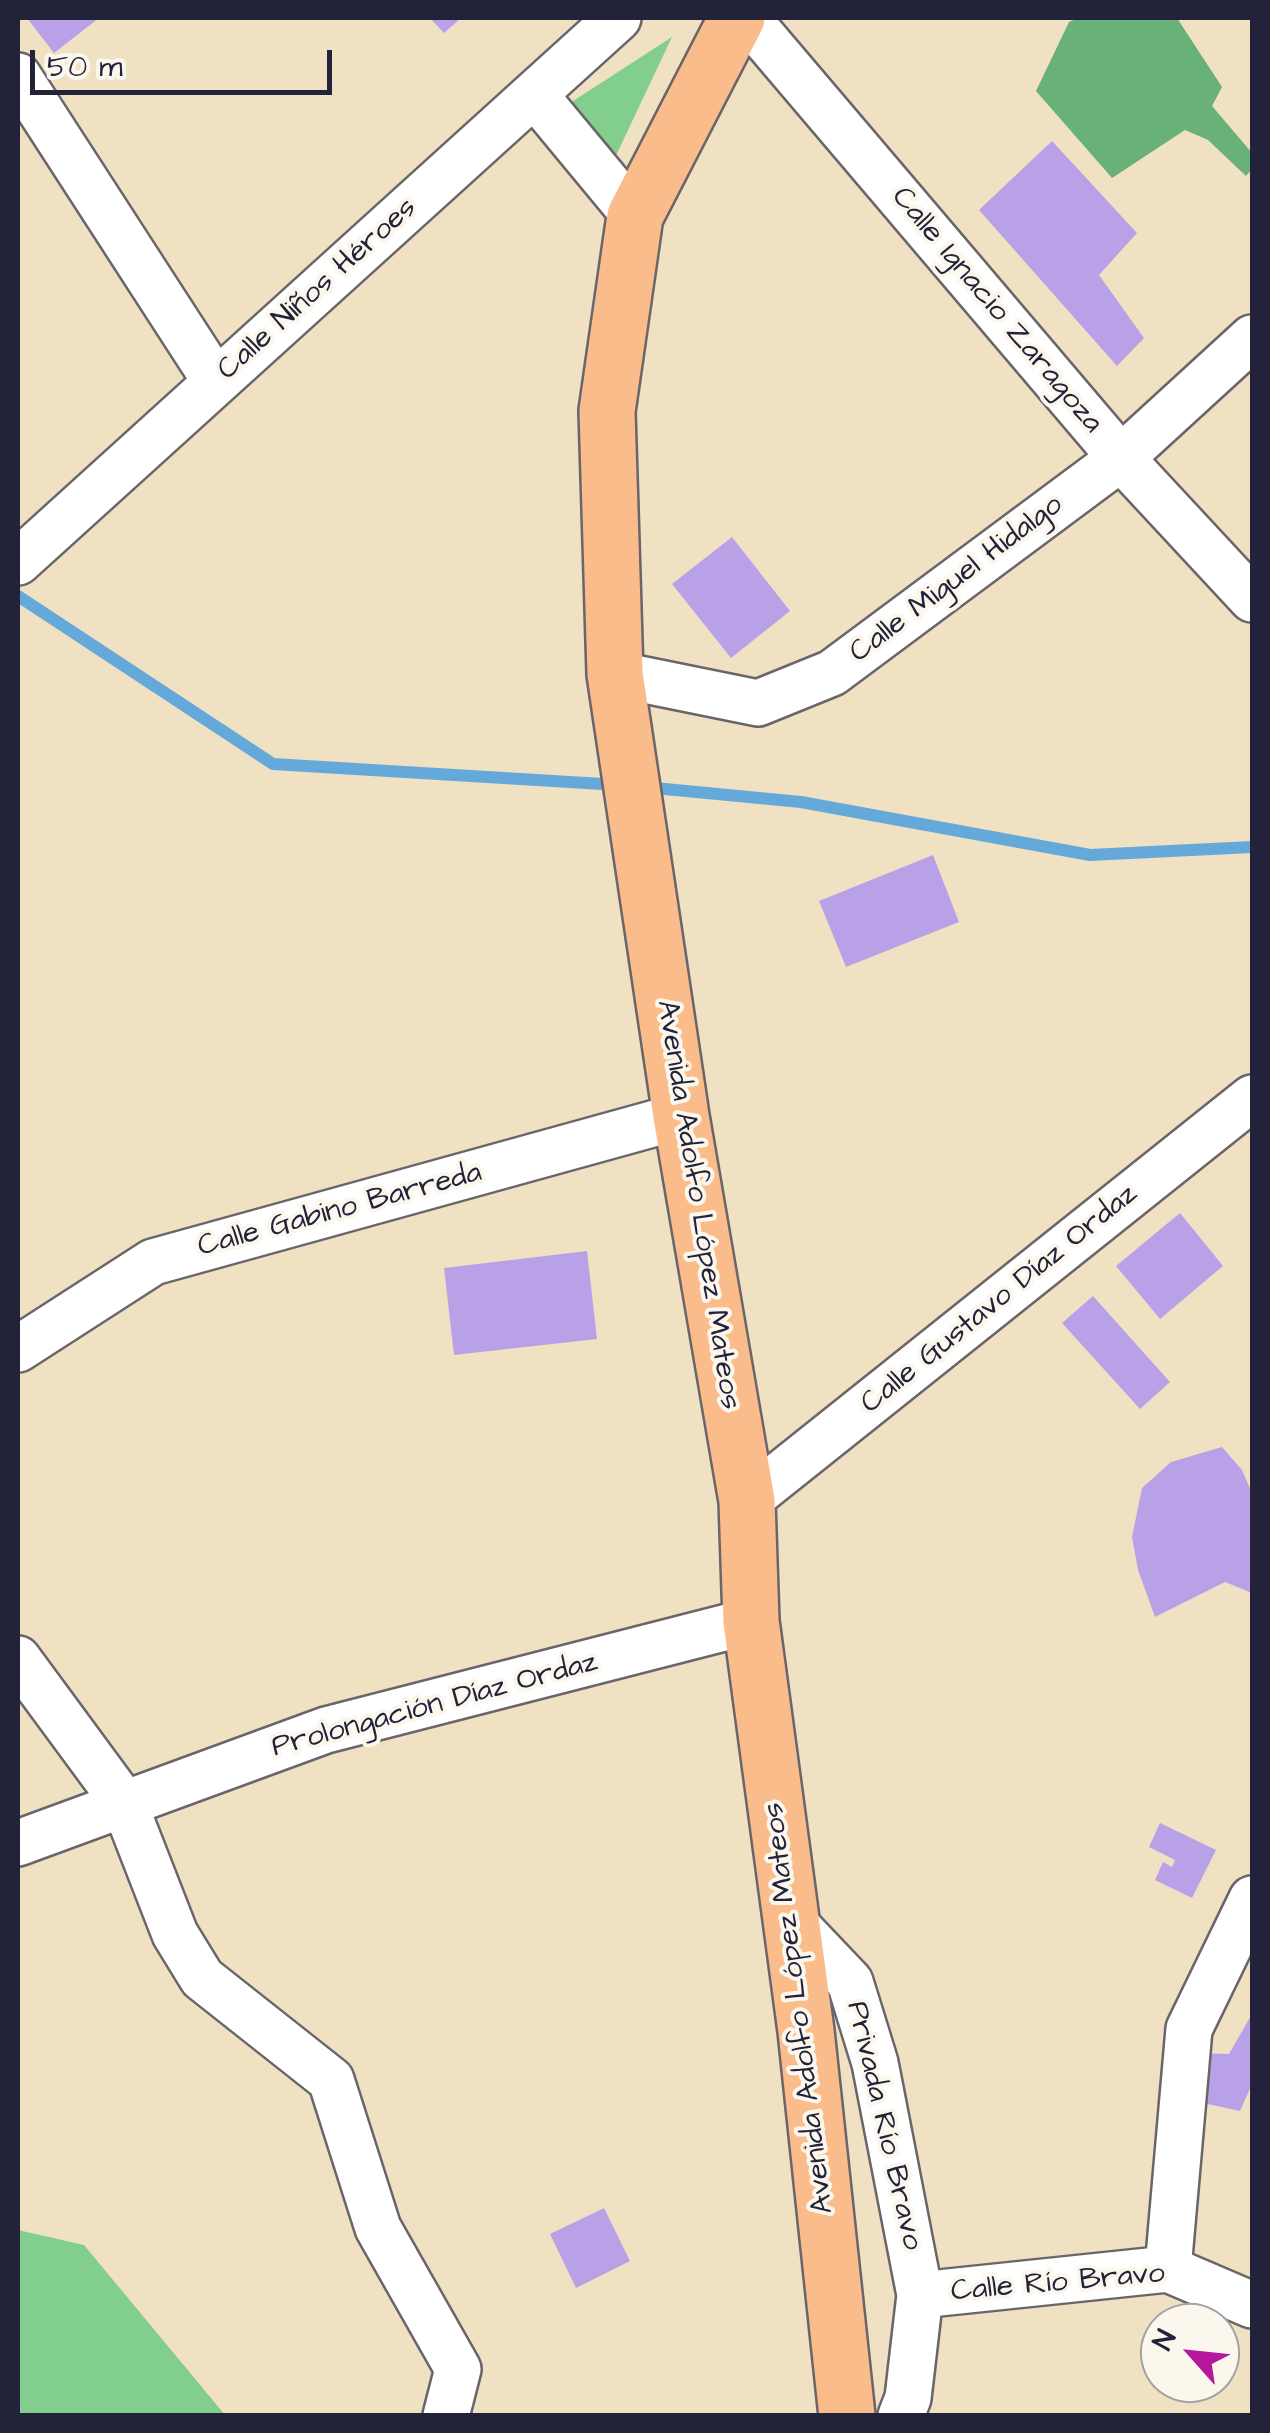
<!DOCTYPE html>
<meta charset="utf-8">
<style>
body{margin:0}
#map{position:relative;width:1270px;height:2433px;overflow:hidden;background:#f0e1c2;font-family:"Architects Daughter",sans-serif}
canvas{display:block}
.frame{position:absolute;inset:0;border:20px solid #22223b;pointer-events:none}
.north{position:absolute;left:1140px;top:2303px;width:100px;height:100px;box-sizing:border-box;background:#fbf7ec;border:2px solid #a4a2a5;border-radius:50%;rotate:297deg;font-size:28px;font-weight:700;line-height:40px;text-align:center;color:#22223b}
.north::after{content:'';display:block;margin:auto;width:35px;height:45px;background:#b5179e;clip-path:polygon(50% 0,100% 100%,50% 72%,0 100%)}
.scale{position:absolute;left:30px;top:50px;width:302px;height:45px;box-sizing:border-box;border:5px solid #22223b;border-top:0;padding-left:12px;font-size:30px;line-height:35px;white-space:nowrap;color:#22223b;-webkit-text-stroke:8px #fbf7ec;paint-order:stroke}
</style>
<div id="map">
<canvas width="1270" height="2433"></canvas>
<div class="frame"></div>
<div class="north">N</div>
<div class="scale">50 m</div>
</div>
<script>
const c = document.querySelector('canvas').getContext('2d');
c.lineJoin = 'round';
function paint(path, color) {
  c.fillStyle = color;
  c.fill(path, 'evenodd');
}
function shape(rows) {
  const path = new Path2D();
  for (const r of rows) {
    path.moveTo(r[0], r[1]);
    for (let i = 2; i < r.length; i += 2) path.lineTo(r[i], r[i + 1]);
  }
  return path;
}
function trace(path, color, width, dash) {
  c.strokeStyle = color;
  c.lineWidth = width;
  c.lineCap = dash ? 'butt' : 'round';
  c.setLineDash(dash || []);
  c.stroke(path);
}
function label(font, color, halo, rows, align = 'center') {
  c.font = font + ' "Architects Daughter",sans-serif';
  c.lineWidth = 8;
  c.setLineDash([]);
  c.textBaseline = 'middle';
  c.strokeStyle = halo;
  c.fillStyle = color;
  for (const [text, x, y, turn = 0] of rows) {
    c.save();
    c.translate(x, y);
    c.rotate((+turn || 0) * Math.PI / 180);
    c.textAlign = isNaN(turn) ? turn : align;
    if (halo) c.strokeText(text, 0, 0);
    c.fillText(text, 0, 0);
    c.restore();
  }
}
const green = shape([
 [672,37,612,164,570,103],
 [18,2230,84,2245,225,2415,18,2415]
]);
const forest = shape([
 [1078,18,1177,18,1222,87,1212,106,1252,153,1252,169,1246,176,1208,140,1185,130,1112,178,1036,91,1069,22]
]);
const stream = shape([
 [18,596,273,764,619,785],
 [644,787,801,802,1090,855,1252,847]
]);
const building = shape([
 [27,18,99,18,54,53],
 [430,18,461,18,444,33],
 [1052,141,1137,233,1099,275,1144,338,1117,366,979,210],
 [732,537,790,611,731,658,672,584],
 [933,855,959,922,846,967,819,901],
 [1180,1213,1223,1266,1160,1319,1116,1266],
 [587,1251,597,1339,454,1355,444,1268],
 [1093,1296,1170,1382,1140,1409,1062,1323],
 [1222,1447,1242,1470,1252,1493,1252,1593,1225,1582,1155,1617,1138,1570,1132,1537,1142,1488,1171,1462],
 [1160,1823,1216,1850,1192,1898,1155,1880,1163,1862,1172,1867,1175,1860,1149,1847],
 [1252,2014,1252,2084,1240,2111,1194,2101,1198,2053,1229,2054],
 [604,2208,630,2261,576,2288,550,2234]
]);
const minor = shape([
 [747,18,1121,458,1252,599],
 [18,76,216,382],
 [534,94,635,216],
 [18,562,618,18],
 [615,674,758,703,832,673,1121,458,1252,338],
 [18,1349,153,1262,681,1116],
 [747,1501,1252,1098],
 [18,1659,124,1803,175,1934,202,1978,331,2080,378,2228,458,2369,446,2416],
 [18,1843,326,1730,751,1621],
 [791,1920,850,1982,875,2063,920,2295,908,2398,901,2416],
 [1168,2269,1189,2029,1252,1899],
 [920,2295,1168,2269,1252,2305]
]);
const major = shape([
 [737,18,635,216,607,411,615,674,681,1116,747,1501,751,1621,806,2031,847,2416]
]);
const streetNames = [
 ["Calle Niños Héroes",318,290,-42],
 ["Calle Ignacio Zaragoza",996,311,50],
 ["Calle Miguel Hidalgo",957,580,-37],
 ["Avenida Adolfo López Mateos",697,1205,81],
 ["Calle Gabino Barreda",340,1211,-15],
 ["Calle Gustavo Díaz Ordaz",1000,1300,-39],
 ["Prolongación Díaz Ordaz",435,1706,-15],
 ["Avenida Adolfo López Mateos",800,2008,-97],
 ["Privada Río Bravo",883,2126,77],
 ["Calle Río Bravo",1058,2284,-5]
];
paint(green, '#81ce8d');
paint(forest, '#68b178');
trace(stream, '#65a9da', 12);
paint(building, '#b9a1e7');
trace(minor, '#6a656a', 50);
trace(major, '#6a656a', 60);
trace(minor, '#fff', 45);
trace(major, '#fabc8b', 55);
label('30px', '#22223b', '#fbf7ec', streetNames);
</script>
